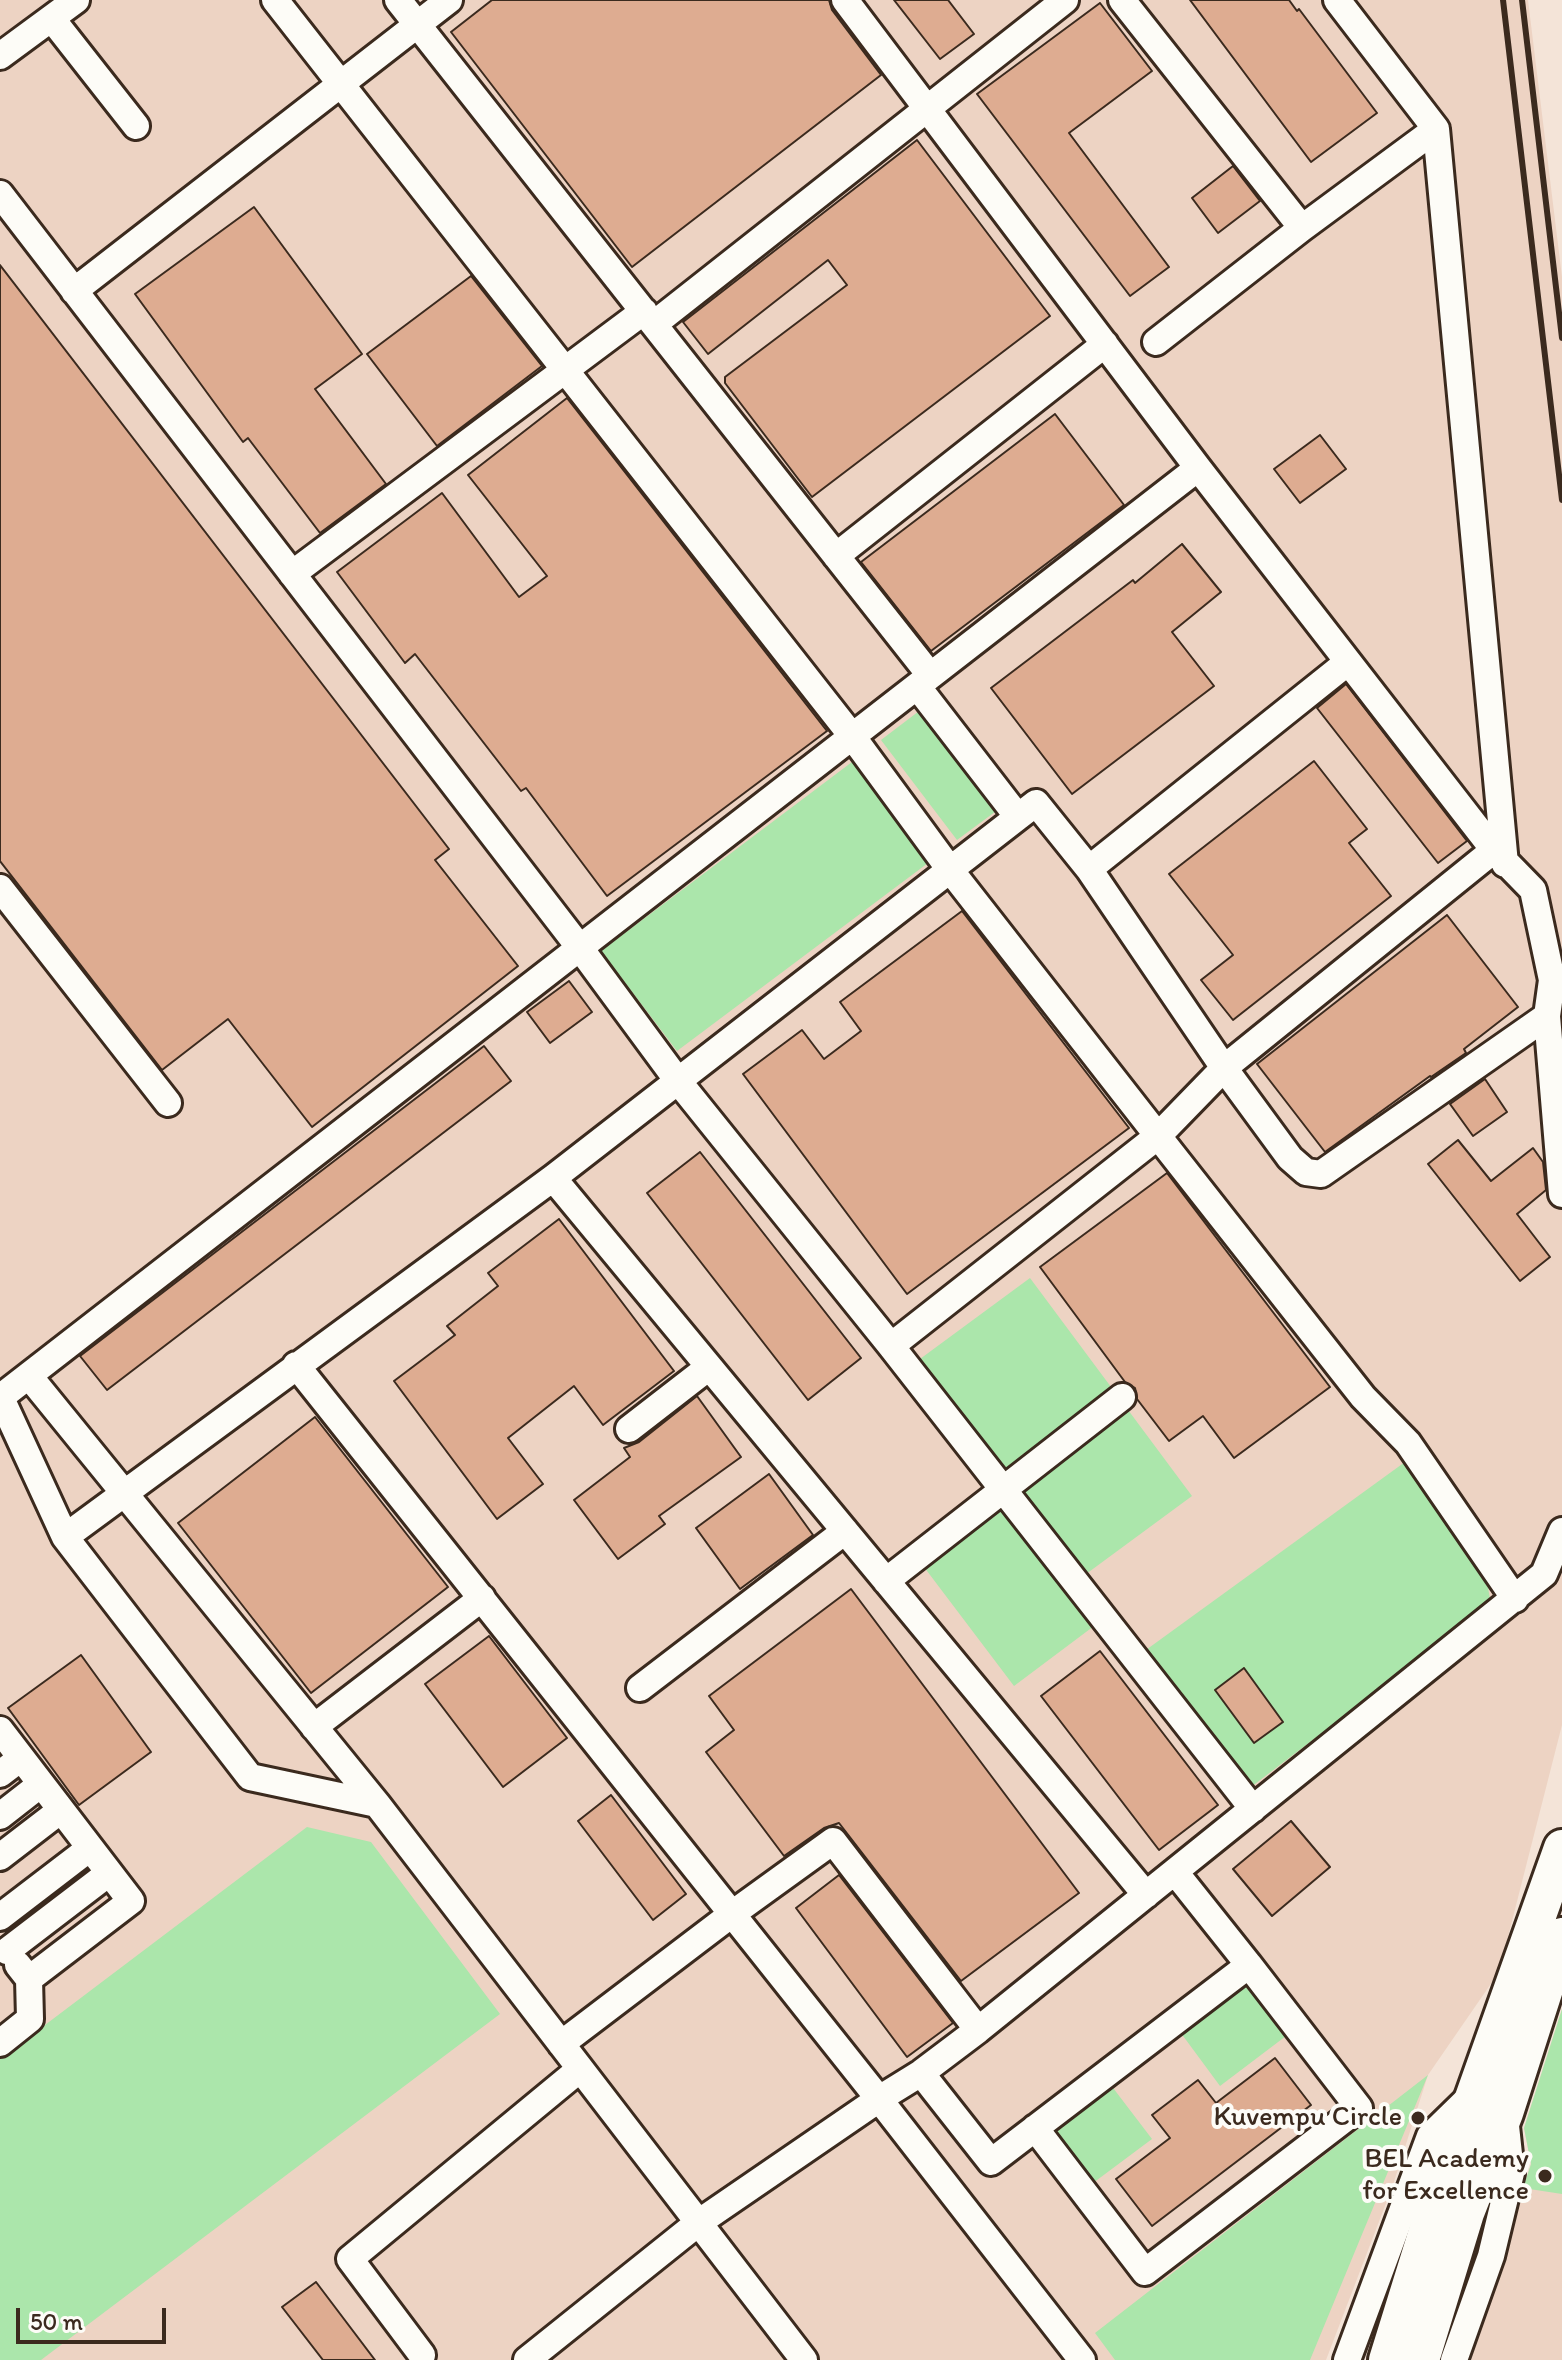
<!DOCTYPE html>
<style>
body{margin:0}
#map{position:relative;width:1562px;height:2360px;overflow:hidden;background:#f4e4d8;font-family:Itim,sans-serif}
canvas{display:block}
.scale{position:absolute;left:16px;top:2308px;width:150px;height:36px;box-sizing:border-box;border:4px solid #3b2a1e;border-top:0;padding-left:10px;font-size:24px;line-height:28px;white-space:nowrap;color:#3b2a1e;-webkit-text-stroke:6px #fdfcf7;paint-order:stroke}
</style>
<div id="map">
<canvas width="1562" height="2360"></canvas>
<div class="scale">50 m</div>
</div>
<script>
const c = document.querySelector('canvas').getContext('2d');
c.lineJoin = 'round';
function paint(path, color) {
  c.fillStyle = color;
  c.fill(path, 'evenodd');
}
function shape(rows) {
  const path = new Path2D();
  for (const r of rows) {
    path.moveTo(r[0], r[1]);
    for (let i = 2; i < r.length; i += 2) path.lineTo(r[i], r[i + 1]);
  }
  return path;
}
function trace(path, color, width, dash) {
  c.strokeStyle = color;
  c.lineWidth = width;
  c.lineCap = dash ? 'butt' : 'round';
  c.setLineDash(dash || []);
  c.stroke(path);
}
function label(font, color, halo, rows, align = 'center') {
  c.font = font + ' Itim,sans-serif';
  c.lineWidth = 8;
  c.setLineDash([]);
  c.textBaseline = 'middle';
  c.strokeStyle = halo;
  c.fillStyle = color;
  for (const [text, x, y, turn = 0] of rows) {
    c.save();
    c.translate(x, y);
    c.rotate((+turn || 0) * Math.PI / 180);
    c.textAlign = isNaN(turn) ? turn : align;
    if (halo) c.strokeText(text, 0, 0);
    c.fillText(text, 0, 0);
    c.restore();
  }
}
const built = shape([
 [0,0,1528,0,1562,277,1562,1725,1499,1972,1428,2075,1393,2185,1326,2360,0,2360],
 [1562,2009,1562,2360,1469,2360,1531,2164,1524,2128]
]);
const green = shape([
 [927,705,1003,806,957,840,881,740],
 [856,759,932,860,677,1051,601,951],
 [1030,1278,1192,1496,1082,1577,920,1359],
 [1405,1462,1485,1572,1491,1604,1251,1787,1139,1655],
 [1004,1506,1094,1626,1014,1686,924,1567],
 [307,1827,371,1842,500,2014,41,2360,0,2360,0,2059],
 [1240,1976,1286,2036,1220,2086,1175,2025],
 [1562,2009,1562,2194,1523,2188,1531,2164,1524,2128],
 [1428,2075,1310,2360,1115,2360,1095,2333],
 [1107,2080,1152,2139,1093,2183,1048,2125]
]);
const building = shape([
 [492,0,829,0,832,10,881,75,632,267,451,32,492,0],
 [894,0,948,0,974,34,940,59,894,0],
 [1190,0,1289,0,1297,11,1299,9,1377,113,1311,162,1190,0],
 [1100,3,1152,71,1069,133,1169,267,1130,296,977,94,1100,3],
 [917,140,1050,316,812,497,725,383,725,377,847,285,828,260,708,354,683,322,917,140],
 [1233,166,1260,201,1218,233,1192,198,1233,166],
 [254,207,362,354,315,389,386,484,320,533,248,438,243,442,135,294,254,207],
 [0,265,449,849,435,860,518,966,312,1127,228,1019,162,1070,0,861,0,265],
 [471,276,542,366,437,446,367,354,471,276],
 [567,398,827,731,607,896,526,788,521,791,415,654,405,663,337,572,442,493,519,597,547,576,468,475,567,398],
 [1055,414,1124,505,931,651,861,562,1055,414],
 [1320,435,1346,469,1300,503,1274,469,1320,435],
 [1182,544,1221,592,1172,632,1214,686,1072,794,991,688,1133,580,1135,583,1182,544],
 [1346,684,1467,841,1438,863,1317,708,1346,684],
 [1314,761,1367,829,1349,843,1391,896,1233,1020,1201,980,1233,955,1169,874,1314,761],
 [962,911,1129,1128,907,1294,743,1074,802,1030,824,1059,861,1031,840,1002,962,911],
 [1447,915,1518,1007,1464,1049,1466,1053,1431,1077,1430,1076,1325,1152,1257,1064,1447,915],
 [569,981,592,1012,550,1043,527,1012,569,981],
 [484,1046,511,1081,107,1390,80,1356,484,1046],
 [1485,1079,1507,1112,1473,1136,1450,1104,1485,1079],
 [1458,1140,1491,1181,1533,1148,1543,1162,1546,1190,1517,1214,1550,1257,1520,1281,1428,1164,1458,1140],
 [700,1152,861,1358,808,1400,647,1193,700,1152],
 [1167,1173,1330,1387,1234,1458,1203,1416,1169,1441,1137,1399,1135,1388,1125,1382,1040,1267,1167,1173],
 [559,1219,674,1371,603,1425,574,1386,508,1438,543,1484,497,1519,394,1381,455,1335,447,1326,498,1286,488,1273,559,1219],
 [697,1396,741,1457,659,1516,665,1524,618,1559,574,1500,630,1457,624,1448,639,1442,697,1396],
 [315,1417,448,1587,311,1693,178,1523,315,1417],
 [769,1474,813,1535,740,1589,696,1528,769,1474],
 [851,1589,1079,1893,961,1981,839,1823,824,1828,784,1856,706,1752,734,1730,709,1696,851,1589],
 [489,1636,567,1738,503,1787,425,1684,489,1636],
 [1100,1651,1218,1805,1159,1850,1041,1696,1100,1651],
 [81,1655,151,1752,79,1805,8,1708,81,1655],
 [1244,1668,1283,1722,1254,1743,1215,1690,1244,1668],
 [611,1795,686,1894,653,1920,578,1821,611,1795],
 [1291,1821,1330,1867,1272,1916,1233,1869,1291,1821],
 [839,1875,953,2023,907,2057,796,1908,839,1875],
 [1275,2058,1311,2105,1152,2226,1116,2179,1170,2138,1152,2115,1198,2080,1216,2103,1275,2058],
 [316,2282,375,2360,323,2360,282,2307,316,2282]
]);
const minor = shape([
 [275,0,852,736,951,871,1172,1154,1363,1397,1408,1443,1515,1599],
 [398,0,930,675],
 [845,0,1198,468,1494,850,1533,890,1552,980,1547,1016,1562,1194],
 [1122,0,1302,228],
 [1337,0,1436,129,1505,864],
 [52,19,136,126],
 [0,56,76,0],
 [0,194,580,948,678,1081,891,1346,1253,1809],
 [74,291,449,0],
 [654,324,1065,0],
 [1156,342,1302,228,1436,129],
 [836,556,1105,344],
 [292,574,644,311],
 [917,686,1018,817],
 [1089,869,1224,1068,1290,1158,1306,1172,1321,1174,1547,1016],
 [0,888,168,1103],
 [553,1178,1146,1895],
 [891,1346,1158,1136,1224,1068,1494,850],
 [296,1365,879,2099,1082,2360],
 [29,1376,377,1804],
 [0,1396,65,1537,250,1777,377,1804,804,2360],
 [1,1397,1198,468],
 [629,1429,709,1367],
 [65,1537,553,1178,1036,803,1089,869,1348,662],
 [886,1581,1122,1397],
 [640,1688,845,1531],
 [314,1727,482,1598],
 [0,1730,131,1901,29,1979],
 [0,1774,21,1758],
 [0,1816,41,1784],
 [0,1857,61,1810],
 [1175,1872,1249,1965],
 [0,1917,90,1848],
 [7,1951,109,1873],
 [0,2043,30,2019,29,1979,18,1965],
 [561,2044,732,1914,833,1841,978,2030],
 [921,2073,991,2162,1249,1965,1359,2108,1145,2272,1035,2128],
 [422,2355,350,2259,580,2069],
 [527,2360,698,2223,879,2099,921,2073,978,2030,1544,1574,1562,1531],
 [1347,2360,1430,2136,1471,2096],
 [1454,2360,1491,2256,1511,2173,1505,2117]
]);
const highway = shape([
 [1387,2360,1437,2199,1562,1848],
 [1421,2360,1466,2213,1505,2113,1562,1936]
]);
const rail = shape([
 [1503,0,1562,500],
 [1522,0,1562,338]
]);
const markers = [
 [1418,2118,8,"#3b2a1e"],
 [1545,2176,8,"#3b2a1e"]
];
const poiNames = [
 ["Kuvempu Circle",1402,2118],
 ["BEL Academy",1529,2160],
 ["for Excellence",1529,2192]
];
paint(built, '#edd3c3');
paint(green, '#abe6ab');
paint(building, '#deac91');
trace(building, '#3b2a1e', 2);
trace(minor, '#3b2a1e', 32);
trace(highway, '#3b2a1e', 42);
trace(minor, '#fdfcf7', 26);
trace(highway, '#fdfcf7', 36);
trace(rail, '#3b2a1e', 6);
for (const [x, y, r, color] of markers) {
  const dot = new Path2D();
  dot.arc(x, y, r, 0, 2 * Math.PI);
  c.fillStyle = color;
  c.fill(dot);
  trace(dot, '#fdfcf7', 3);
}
label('28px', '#3b2a1e', '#fdfcf7', poiNames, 'right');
</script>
